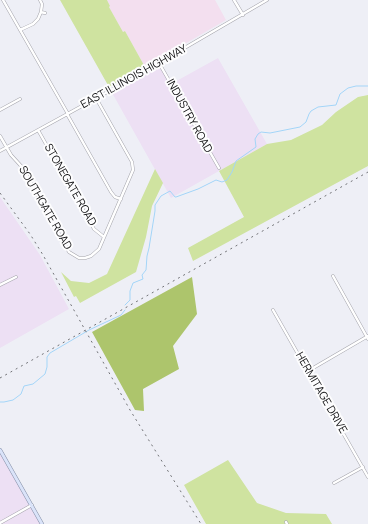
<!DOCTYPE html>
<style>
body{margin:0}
canvas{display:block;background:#eeeff6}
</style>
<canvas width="368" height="524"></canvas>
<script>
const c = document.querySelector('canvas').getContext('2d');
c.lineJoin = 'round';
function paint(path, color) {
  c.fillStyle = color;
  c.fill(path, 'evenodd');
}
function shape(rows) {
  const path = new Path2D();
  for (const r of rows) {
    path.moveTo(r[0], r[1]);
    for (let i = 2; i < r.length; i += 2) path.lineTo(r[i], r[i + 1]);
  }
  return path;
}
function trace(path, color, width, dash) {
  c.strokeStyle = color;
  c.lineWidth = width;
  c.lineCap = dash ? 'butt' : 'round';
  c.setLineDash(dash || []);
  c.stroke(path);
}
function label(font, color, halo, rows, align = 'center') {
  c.font = font + ' Manrope,sans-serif';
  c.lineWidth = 4;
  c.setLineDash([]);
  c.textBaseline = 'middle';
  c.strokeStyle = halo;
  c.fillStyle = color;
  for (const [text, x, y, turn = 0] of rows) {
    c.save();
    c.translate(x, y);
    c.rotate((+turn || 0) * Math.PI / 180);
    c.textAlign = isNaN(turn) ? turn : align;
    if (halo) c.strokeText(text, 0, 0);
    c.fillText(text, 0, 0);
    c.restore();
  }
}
const industrial = shape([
 [218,58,267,144,171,198,111,91,159,64,171,84],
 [0,197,40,255,69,309,0,348],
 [0,453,41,524,0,524]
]);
const education = shape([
 [107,0,215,0,226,20,145,67,125,31,123,32,109,7,110,6]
]);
const green = shape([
 [60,0,107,0,110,6,109,7,123,32,125,31,145,67,109,87],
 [368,95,368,166,193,261,188,248,244,217,219,171,267,144,291,140,322,125,336,112,358,97],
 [155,169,163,183,152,206,146,237,136,272,80,303,76,296,74,297,61,272,71,281,89,283,107,274],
 [228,460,257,503,286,513,326,514,332,524,206,524,184,485]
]);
const forest = shape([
 [192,277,197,314,173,346,179,369,143,389,144,411,135,410,92,332]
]);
const stream = shape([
 [125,305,130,300,130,291,133,283,143,279,142,275,146,270,147,256,149,248,155,211,155,205,161,196,170,191,175,197,176,197,198,189,216,180,222,182,227,180,232,172,236,161,256,147,255,139,258,134,261,132,270,133,300,127,306,122,309,114,311,111,318,107,336,105,340,94,348,88,356,86,368,86],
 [0,402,4,402,13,400,21,394,24,386,33,384,45,374,47,367,47,357,50,353,89,330,121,315,125,310]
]);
const minor = shape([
 [3,0,68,114],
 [234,0,243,15],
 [41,12,45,13],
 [20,30,33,24,38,19,41,12,42,4,40,0],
 [159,63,219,168],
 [0,110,20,99],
 [67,114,111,192,115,197,121,199],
 [38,130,94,229,104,237],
 [0,136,11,155,22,167,69,252,79,258,85,258,91,256,99,249,133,170,132,162,96,98],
 [0,151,133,78,267,0],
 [333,276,368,339],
 [0,285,16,277],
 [273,310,368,477],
 [308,371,368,336],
 [334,483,363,467],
 [286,522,287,524],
 [0,523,32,505]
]);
const major = shape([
 [0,450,42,524]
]);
const rail = shape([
 [0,193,30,234,43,255,130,410,201,524],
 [0,378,368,172]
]);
const streetNames = [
 ["EAST ILLINOIS HIGHWAY",134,77,-29],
 ["INDUSTRY ROAD",189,116,61],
 ["STONEGATE ROAD",70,185,60],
 ["SOUTHGATE ROAD",45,208,60],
 ["HERMITAGE DRIVE",321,393,60]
];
paint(industrial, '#ede0f4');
paint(education, '#f3dfef');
paint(green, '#cfe3a0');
paint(forest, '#adc56c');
trace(stream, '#a3d5f8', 1);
trace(minor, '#a5a5ac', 3.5);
trace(major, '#838da5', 4);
trace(minor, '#fff', 2.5);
trace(major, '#dae3f9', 3);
trace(rail, '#717276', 1, [2, 4]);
label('11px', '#0f0f11', '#fdfdfe', streetNames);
</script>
